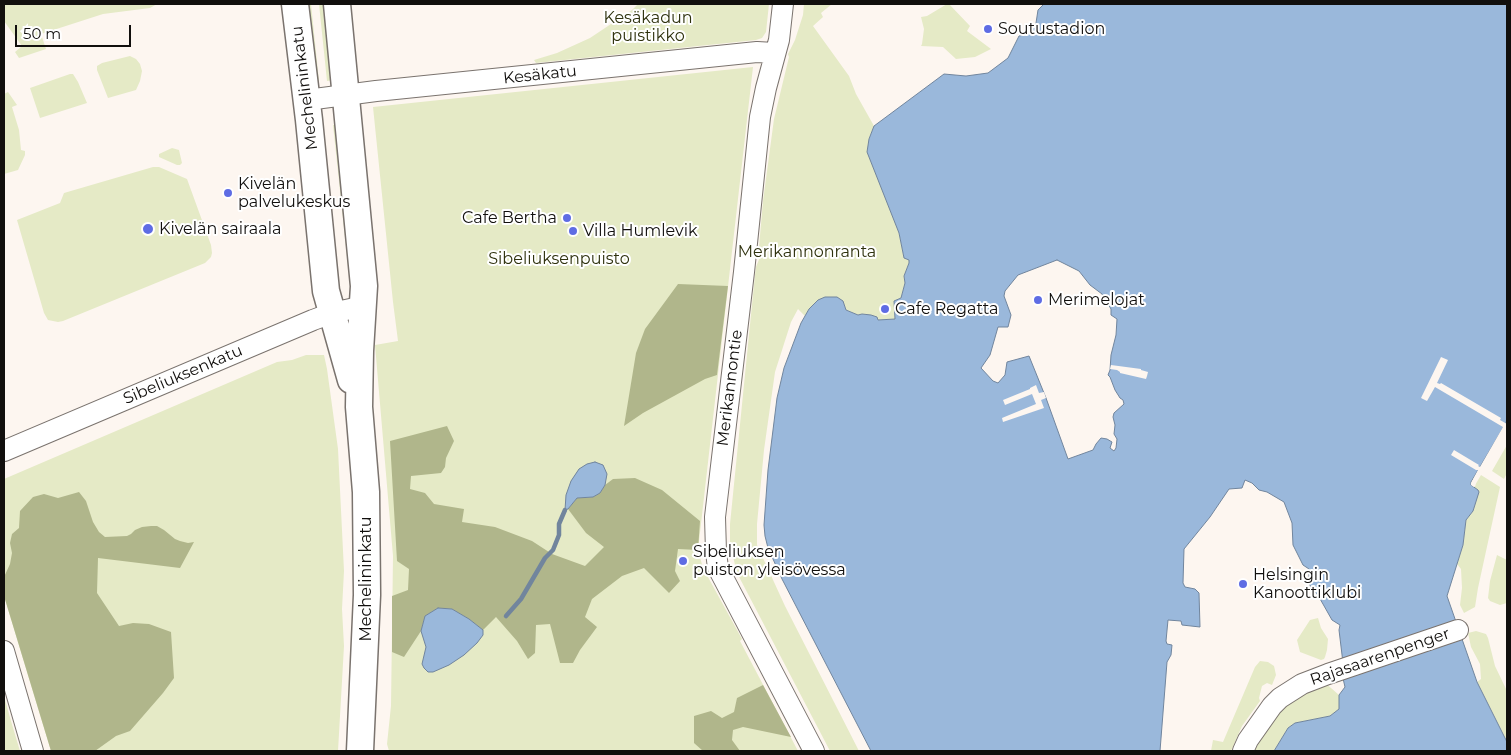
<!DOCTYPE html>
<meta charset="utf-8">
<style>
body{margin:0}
#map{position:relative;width:1511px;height:755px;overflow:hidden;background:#fdf6f0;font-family:Montserrat,sans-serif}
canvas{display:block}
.frame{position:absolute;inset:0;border:5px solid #110f0d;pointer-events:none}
.scale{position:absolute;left:15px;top:25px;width:116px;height:22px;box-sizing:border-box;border:2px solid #110f0d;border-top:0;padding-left:6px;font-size:15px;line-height:18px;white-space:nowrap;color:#110f0d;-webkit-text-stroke:4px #fff;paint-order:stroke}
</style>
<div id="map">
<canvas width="1511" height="755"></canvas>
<div class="frame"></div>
<div class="scale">50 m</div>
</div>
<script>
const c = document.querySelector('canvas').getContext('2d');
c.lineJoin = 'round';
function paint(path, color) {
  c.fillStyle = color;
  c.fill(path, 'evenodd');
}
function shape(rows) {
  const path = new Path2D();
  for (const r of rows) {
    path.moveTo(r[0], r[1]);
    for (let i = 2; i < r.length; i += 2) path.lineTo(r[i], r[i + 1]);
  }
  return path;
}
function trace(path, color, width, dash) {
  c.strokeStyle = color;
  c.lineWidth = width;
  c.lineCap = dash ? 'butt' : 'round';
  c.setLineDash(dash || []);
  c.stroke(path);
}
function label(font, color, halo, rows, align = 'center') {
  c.font = font + ' Montserrat,sans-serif';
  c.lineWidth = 4;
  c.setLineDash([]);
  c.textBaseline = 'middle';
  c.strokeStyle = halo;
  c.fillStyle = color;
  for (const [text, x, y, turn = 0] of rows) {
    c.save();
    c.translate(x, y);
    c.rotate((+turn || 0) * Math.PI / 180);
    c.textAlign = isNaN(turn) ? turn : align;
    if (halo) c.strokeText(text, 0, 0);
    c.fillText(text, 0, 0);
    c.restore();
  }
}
const green = shape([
 [4,4,157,4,150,8,103,14,41,34,46,49,19,58,15,52,22,46,4,21],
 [304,4,311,4,319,81,312,82],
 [319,4,326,4,334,80,327,81],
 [638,4,769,4,766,32,762,38,756,40,536,63,534,60,557,53,590,38,632,10],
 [804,4,832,4,821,13,823,17,813,26,849,76,856,94,874,126,869,139,899,233,904,258,909,260,909,263,904,276,905,283,901,298,894,301,895,319,878,320,877,317,863,314,858,315,846,310,843,301,809,309,805,316,798,309,791,322,775,372,764,450,757,524,757,545,785,606,859,751,830,751,737,573,730,544,730,524,755,275,756,267,760,257,759,247,763,201,774,119,789,57,788,54,795,40,803,15],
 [947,4,949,4,970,26,967,31,991,49,975,57,956,59,943,47,921,46,922,44,924,29,921,17,927,16],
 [130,56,136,59,140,64,142,71,140,81,136,90,108,98,97,70,97,66,102,63],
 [753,67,698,550,703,568,742,639,740,641,798,751,389,751,387,744,391,706,393,556,375,345,398,341,393,302,373,107],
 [70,74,73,74,78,82,87,103,40,118,30,88],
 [8,92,17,105,12,107,19,130,21,150,25,151,25,155,18,170,4,174,4,158,5,155,4,149,4,94],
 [339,124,355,275,349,275,333,125],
 [172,148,179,150,182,163,180,165,177,165,159,157,159,154],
 [153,167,159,167,187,179,211,245,212,253,211,257,205,263,63,321,58,322,48,320,44,313,17,220,60,203,64,193],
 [306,355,324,355,327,369,338,449,344,571,342,609,344,646,338,751,51,751,4,596,4,479,277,362,292,360],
 [1507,445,1507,473,1504,479,1492,471],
 [1481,475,1500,487,1478,588,1475,607,1464,613,1460,605,1462,588,1461,569,1457,564,1463,545,1466,520,1473,511,1476,498,1478,490,1474,487],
 [1497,555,1507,560,1507,603,1500,605,1490,601,1488,598,1490,581],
 [1318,618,1321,628,1328,639,1327,650,1325,657,1324,659,1321,660,1300,652,1297,640,1310,620],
 [1476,631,1486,634,1488,638,1495,666,1507,691,1507,742,1477,682,1481,679,1480,664,1471,647,1468,633],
 [1260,661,1268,662,1274,666,1276,675,1272,685,1267,683,1262,686,1259,698,1260,701,1242,726,1231,751,1211,751,1213,740,1223,742,1255,667],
 [1323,681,1339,695,1339,709,1330,716,1295,723,1288,728,1274,751,1251,751,1284,704],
 [4,696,11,721,20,751,4,751]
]);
const forest = shape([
 [678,284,728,286,717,375,705,379,643,413,624,426,636,353,645,329],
 [447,426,454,441,446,458,445,467,441,473,411,476,410,489,425,493,434,504,464,509,462,522,495,527,532,541,552,554,585,566,604,547,586,533,568,509,577,498,593,497,600,493,605,485,613,479,635,478,662,490,700,521,698,550,678,549,675,571,680,581,669,593,644,568,622,576,592,599,585,617,597,627,580,650,573,663,560,663,550,624,536,625,535,653,528,659,517,641,496,617,483,630,469,619,452,609,438,608,425,616,421,631,404,657,392,652,392,596,408,590,409,569,397,561,390,441],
 [79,492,86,501,93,522,99,532,105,537,127,536,131,534,135,530,142,527,151,526,157,526,164,530,175,539,180,541,188,543,194,542,180,568,98,558,97,593,119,626,133,623,149,624,171,632,174,678,163,693,130,731,116,736,95,751,51,751,4,596,4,577,10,564,12,553,10,543,12,534,19,528,20,511,33,497,44,494,58,498],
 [763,685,791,737,743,727,733,730,732,740,740,751,703,751,694,743,694,716,711,711,722,718,734,712,737,698]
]);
const water = shape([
 [1044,4,1507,4,1507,417,1506,423,1471,482,1471,485,1478,490,1479,492,1473,511,1466,520,1463,545,1447,596,1477,682,1507,742,1507,751,1274,751,1288,728,1295,723,1330,716,1339,709,1339,695,1345,687,1342,674,1343,663,1339,630,1340,625,1332,620,1319,597,1309,584,1309,569,1303,565,1293,545,1292,523,1284,502,1267,492,1259,490,1252,483,1245,480,1242,488,1229,489,1210,517,1184,549,1183,583,1185,587,1195,589,1199,593,1200,627,1182,625,1181,621,1168,620,1166,641,1167,644,1172,645,1171,655,1167,662,1160,751,871,751,782,579,768,548,765,536,764,525,768,470,777,398,784,368,801,323,809,309,818,300,825,297,837,297,843,301,846,310,858,315,862,314,871,315,877,317,878,320,895,319,894,301,901,298,905,283,904,276,909,263,909,260,904,258,899,233,867,152,869,139,874,126,944,74,966,76,988,73,1008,58,1019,36,1028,34,1036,23,1038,10,1044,4],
 [1057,260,1079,271,1090,285,1102,294,1111,309,1111,315,1117,319,1116,335,1111,355,1110,370,1108,375,1110,377,1115,390,1120,398,1123,400,1124,404,1114,413,1113,417,1115,425,1114,434,1117,439,1116,448,1114,451,1110,448,1112,442,1107,439,1101,438,1096,444,1093,450,1068,459,1046,398,1029,356,1007,362,1005,375,998,383,993,381,981,368,990,355,998,327,1008,327,1011,315,1004,296,1005,291,1018,275,1057,260],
 [595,462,603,465,607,474,605,485,600,493,593,497,577,498,568,509,565,510,566,495,571,481,579,469,587,464,595,462],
 [438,608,452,609,469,619,483,630,483,635,477,643,464,655,449,665,433,672,428,672,424,668,422,664,426,647,421,631,425,616,438,608]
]);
const pier = shape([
 [1441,357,1448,360,1437,383,1440,384,1441,383,1501,418,1500,420,1507,424,1473,483,1476,485,1474,487,1471,485,1471,483,1478,470,1476,470,1451,455,1454,450,1479,465,1478,466,1480,467,1503,427,1435,387,1427,401,1421,398],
 [1111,365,1141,369,1141,370,1148,372,1147,376,1146,379,1120,373,1120,372,1117,370,1110,369],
 [1036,385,1039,393,1044,392,1046,398,1041,400,1044,408,1003,422,1002,418,1036,404,1032,394,1005,405,1003,400,1030,389,1030,388]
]);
const stream = shape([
 [506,616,521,599,545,558,553,550,559,535,559,524,565,510]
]);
const minor = shape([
 [783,4,779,40,766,88,760,117,744,272,715,517,716,552,718,568,814,751],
 [307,100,376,91,757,52,774,53],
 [4,451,313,320,332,313,364,306],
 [4,651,33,751],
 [1243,751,1248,740,1272,706,1280,698,1302,684,1328,674,1458,630]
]);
const major = shape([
 [295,4,309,120,326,291,351,380],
 [337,4,364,286,360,351,359,407,366,492,367,595,360,751]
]);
const markers = [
 [988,29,5,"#5e6ce4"],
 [228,193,5,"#5e6ce4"],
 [567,218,5,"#5e6ce4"],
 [148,229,6,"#5e6ce4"],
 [573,231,5,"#5e6ce4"],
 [1038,300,5,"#5e6ce4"],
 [885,309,5,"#5e6ce4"],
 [683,561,5,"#5e6ce4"],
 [1243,584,5,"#5e6ce4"]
];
const parkNames = [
 ["Kesäkadun",648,18],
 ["puistikko",648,36],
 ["Merikannonranta",807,252],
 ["Sibeliuksenpuisto",559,259]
];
const poiNames = [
 ["Soutustadion",998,29],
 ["Kivelän",238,184],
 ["palvelukeskus",238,202],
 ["Cafe Bertha",557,218,"right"],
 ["Kivelän sairaala",159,229],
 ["Villa Humlevik",583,231],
 ["Merimelojat",1048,300],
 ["Cafe Regatta",895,309],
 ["Sibeliuksen",693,552],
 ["puiston yleisövessa",693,570],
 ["Helsingin",1253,575],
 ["Kanoottiklubi",1253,593]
];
const streetNames = [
 ["Kesäkatu",540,75,-6],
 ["Mechelininkatu",305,88,-97],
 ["Sibeliuksenkatu",183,375,-23],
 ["Merikannontie",730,388,-83],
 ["Mechelininkatu",366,579,-90],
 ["Rajasaarenpenger",1380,657,-19]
];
paint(green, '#e5eac6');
paint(forest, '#b0b68b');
paint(water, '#9ab8db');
trace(water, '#71859d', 1);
paint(pier, '#fdf6f0');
trace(stream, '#71859d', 4.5);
trace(minor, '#7a736e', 22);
trace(major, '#7a736e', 29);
trace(minor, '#fff', 20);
trace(major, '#fff', 26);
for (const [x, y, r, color] of markers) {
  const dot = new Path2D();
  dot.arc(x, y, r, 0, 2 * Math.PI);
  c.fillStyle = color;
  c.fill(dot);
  trace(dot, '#fff', 2);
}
label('16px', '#2e310d', '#fff', parkNames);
label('16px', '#110f0d', '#fff', poiNames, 'left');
label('16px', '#110f0d', '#fff', streetNames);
</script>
